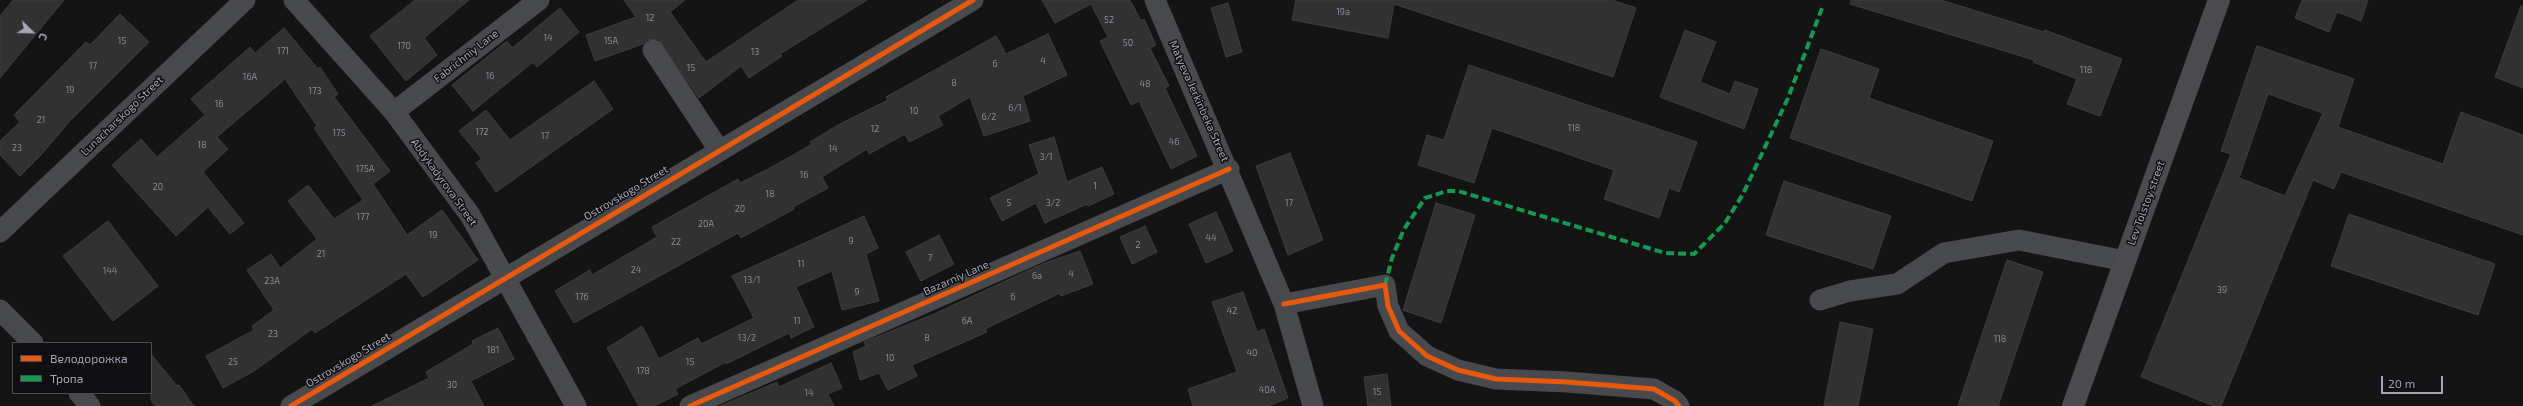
<!DOCTYPE html>
<meta charset="utf-8">
<style>
body{margin:0}
#map{position:relative;width:2523px;height:406px;overflow:hidden;background:#141414;font-family:"Exo 2",sans-serif}
canvas{display:block}
.legend{position:absolute;left:12px;top:342px;width:140px;height:52px;box-sizing:border-box;background:#0f0e10;border:1px solid #4b4b52;margin:0;padding:5px 7px;list-style:none;font-size:12px;color:#a5a7b6}
.legend li{display:flex;align-items:center;gap:8px;height:20px}
.legend b{width:20px;border:1px solid #4b4b52}
.north{position:absolute;left:12px;top:12px;width:40px;height:40px;-webkit-text-stroke:3px #0f0e10;paint-order:stroke;rotate:113deg;font-size:11px;font-weight:700;line-height:16px;text-align:center;color:#a5a7b6}
.north::after{content:'';display:block;margin:auto;width:14px;height:18px;background:#a5a7b6;clip-path:polygon(50% 0,100% 100%,50% 72%,0 100%)}
.scale{position:absolute;left:2381px;top:376px;width:62px;height:18px;box-sizing:border-box;border:2px solid #a5a7b6;border-top:0;padding-left:5px;font-size:12px;line-height:14px;white-space:nowrap;color:#a5a7b6;-webkit-text-stroke:3px #0f0e10;paint-order:stroke}
</style>
<div id="map">
<canvas width="2523" height="406"></canvas>
<ul class="legend">
<li><b style="height:5px;background:#e8590c"></b>Велодорожка</li>
<li><b style="height:5px;background:#139951"></b>Тропа</li>
</ul>
<div class="north">С</div>
<div class="scale">20 m</div>
</div>
<script>
const c = document.querySelector('canvas').getContext('2d');
c.lineJoin = 'round';
function paint(path, color) {
  c.fillStyle = color;
  c.fill(path, 'evenodd');
}
function shape(rows) {
  const path = new Path2D();
  for (const r of rows) {
    path.moveTo(r[0], r[1]);
    for (let i = 2; i < r.length; i += 2) path.lineTo(r[i], r[i + 1]);
  }
  return path;
}
function trace(path, color, width, dash) {
  c.strokeStyle = color;
  c.lineWidth = width;
  c.lineCap = dash ? 'butt' : 'round';
  c.setLineDash(dash || []);
  c.stroke(path);
}
function label(font, color, halo, rows, align = 'center') {
  c.font = font + ' "Exo 2",sans-serif';
  c.lineWidth = 3;
  c.setLineDash([]);
  c.textBaseline = 'middle';
  c.strokeStyle = halo;
  c.fillStyle = color;
  for (const [text, x, y, turn = 0] of rows) {
    c.save();
    c.translate(x, y);
    c.rotate((+turn || 0) * Math.PI / 180);
    c.textAlign = isNaN(turn) ? turn : align;
    if (halo) c.strokeText(text, 0, 0);
    c.fillText(text, 0, 0);
    c.restore();
  }
}
const building = shape([
 [13,0,64,0,0,78,0,16,13,0],
 [415,0,469,0,424,38,437,55,406,81,370,36,415,0],
 [624,0,685,0,670,12,706,62,798,0,867,0,780,54,782,56,749,78,741,66,699,98,658,39,647,40,643,44,595,61,586,35,636,17,624,0],
 [1042,0,1130,0,1141,21,1144,19,1156,45,1150,48,1169,86,1165,88,1197,156,1171,169,1139,101,1131,105,1120,82,1100,41,1108,37,1091,4,1055,23,1042,0],
 [1296,0,1612,0,1636,8,1613,77,1394,4,1388,38,1292,20,1296,0],
 [1851,0,1941,0,2044,32,2045,30,2122,59,2100,116,2067,104,2077,79,2033,62,2034,60,1850,4,1851,0],
 [2302,0,2368,0,2361,21,2337,12,2329,32,2295,18,2302,0],
 [1228,3,1242,52,1226,57,1211,8,1228,3],
 [2521,6,2523,6,2523,88,2495,77,2521,6],
 [560,8,579,32,537,67,533,62,473,111,452,85,507,41,512,48,560,8],
 [120,14,149,42,68,123,41,155,20,176,0,155,0,141,20,122,14,115,86,42,90,45,120,14],
 [284,28,318,69,320,67,338,94,334,97,390,171,373,184,407,235,442,210,478,260,423,297,406,274,315,333,312,329,254,371,223,388,206,356,254,330,252,326,274,310,247,270,271,254,280,268,317,239,288,201,308,185,334,219,363,200,314,128,317,126,285,79,217,137,228,149,203,172,244,223,230,234,208,207,176,236,112,165,141,139,157,157,205,115,191,99,250,47,255,53,284,28],
 [1685,30,1716,42,1700,82,1730,94,1735,81,1758,89,1744,129,1660,97,1685,30],
 [1048,34,1067,75,1023,96,1030,121,984,136,970,97,938,116,943,125,909,142,905,134,869,154,867,149,822,177,828,188,793,207,794,209,741,238,738,233,574,323,555,291,590,270,592,275,657,237,652,227,738,179,740,183,772,167,812,144,810,142,838,125,888,100,886,97,996,36,1006,54,1048,34],
 [2257,46,2354,79,2338,127,2443,164,2461,112,2523,135,2523,235,2341,172,2334,189,2313,180,2221,406,2214,406,2141,377,2231,154,2221,151,2257,46],
 [2268,94,2323,113,2285,196,2239,178,2268,94],
 [1821,49,1879,69,1869,98,1993,141,1972,201,1790,138,1821,49],
 [1469,65,1697,142,1679,192,1669,188,1659,218,1604,199,1614,170,1492,128,1474,183,1418,165,1427,135,1444,140,1469,65],
 [594,81,613,109,496,192,476,163,482,159,459,131,486,110,510,140,594,81],
 [1054,137,1067,182,1102,167,1114,194,1088,206,1087,204,1045,223,1036,203,1002,221,990,198,1039,174,1029,145,1054,137],
 [1290,153,1323,240,1288,255,1256,166,1290,153],
 [1784,181,1891,216,1873,269,1766,235,1784,181],
 [1436,203,1475,215,1441,323,1403,310,1436,203],
 [1216,212,1233,251,1206,263,1189,224,1216,212],
 [2349,214,2495,264,2478,315,2331,266,2349,214],
 [864,216,878,248,866,254,879,301,842,310,832,271,796,287,814,327,791,338,789,333,726,364,726,362,675,389,678,394,654,406,639,406,607,348,642,326,659,359,698,338,701,344,754,318,732,276,864,216],
 [108,221,158,286,113,321,63,256,108,221],
 [1145,226,1157,252,1132,264,1120,237,1145,226],
 [939,235,954,264,921,281,906,252,939,235],
 [1080,251,1093,284,1061,296,1060,293,985,329,987,332,912,365,917,376,888,390,879,373,860,380,853,352,866,346,864,342,934,314,1042,264,1080,251],
 [2007,260,2043,272,1998,406,1958,406,2007,260],
 [1243,292,1257,332,1264,329,1288,398,1268,406,1193,406,1188,389,1237,372,1212,302,1243,292],
 [1840,322,1873,329,1858,406,1824,406,1840,322],
 [498,328,514,359,471,381,484,406,372,406,429,378,426,372,473,344,472,341,498,328],
 [151,354,177,386,179,385,194,406,155,406,151,400,151,354],
 [831,363,842,388,828,394,834,406,720,406,777,382,779,387,831,363],
 [1387,374,1391,406,1368,406,1364,377,1387,374]
]);
const minor = shape([
 [294,0,394,112,470,215,576,406],
 [1155,0,1284,304,1313,406],
 [653,50,719,150],
 [394,112,539,0],
 [0,232,245,0],
 [1820,300,1850,291,1897,284,1944,253,2019,240,2125,261],
 [1284,304,1385,285,1388,306,1399,331,1427,356,1458,370,1496,379,1567,382,1654,389,1675,401,1679,406],
 [0,310,33,343],
 [79,393,90,406],
 [291,406,973,0],
 [690,406,1229,169]
]);
const major = shape([
 [2073,406,2219,0]
]);
const quiet = shape([
 [1385,285,1392,258,1404,229,1417,210,1425,198,1447,191,1458,191,1665,253,1694,254,1725,223,1743,194,1788,98,1822,8]
]);
const cycleway = shape([
 [1284,304,1385,285,1388,306,1399,331,1427,356,1458,370,1496,379,1567,382,1654,389,1675,401,1679,406],
 [291,406,973,0],
 [690,406,1229,169]
]);
const numberNames = [
 ["19a",1343,12],
 ["12",650,18],
 ["52",1109,20],
 ["14",548,38],
 ["15",122,41],
 ["15А",611,41],
 ["50",1128,43],
 ["170",404,46],
 ["171",283,51],
 ["13",755,52],
 ["4",1043,61],
 ["6",995,64],
 ["17",93,66],
 ["15",691,68],
 ["118",2086,70],
 ["16",490,76],
 ["16А",250,77],
 ["8",954,83],
 ["48",1145,84],
 ["19",70,90],
 ["173",315,91],
 ["16",219,104],
 ["6/1",1015,108],
 ["10",914,111],
 ["6/2",989,117],
 ["21",41,120],
 ["118",1574,128],
 ["12",875,129],
 ["172",482,132],
 ["175",339,133],
 ["17",545,136],
 ["46",1174,142],
 ["18",202,145],
 ["23",17,148],
 ["14",833,149],
 ["3/1",1046,157],
 ["175А",365,169],
 ["16",804,175],
 ["1",1095,186],
 ["20",158,187],
 ["18",770,194],
 ["5",1009,203],
 ["3/2",1053,203],
 ["17",1289,203],
 ["20",740,209],
 ["177",363,217],
 ["20А",706,224],
 ["19",433,235],
 ["44",1211,238],
 ["9",851,241],
 ["22",676,242],
 ["2",1138,245],
 ["21",321,254],
 ["7",930,258],
 ["11",801,264],
 ["24",636,270],
 ["144",110,271],
 ["4",1071,274],
 ["6a",1037,276],
 ["13/1",752,280],
 ["23А",272,281],
 ["39",2222,290],
 ["9",857,292],
 ["176",582,297],
 ["6",1013,297],
 ["42",1232,311],
 ["11",797,321],
 ["6А",967,321],
 ["23",273,334],
 ["13/2",747,338],
 ["8",927,338],
 ["118",2000,339],
 ["181",493,350],
 ["40",1252,353],
 ["10",890,358],
 ["25",233,362],
 ["15",690,362],
 ["178",643,371],
 ["30",452,385],
 ["40А",1267,390],
 ["15",1377,392],
 ["14",809,393]
];
const streetNames = [
 ["Fabrichniy Lane",466,56,-38],
 ["Matyeva Jerkinbeka Street",1199,101,66],
 ["Lunacharskogo Street",122,116,-44],
 ["Abdykadyrova Street",444,182,54],
 ["Ostrovskogo Street",626,193,-31],
 ["Lev Tolstoy street",2146,203,-70],
 ["Bazarniy Lane",956,278,-24],
 ["Ostrovskogo Street",348,360,-31]
];
paint(building, '#313132');
trace(building, '#3d3d40', 1);
trace(minor, '#48494d', 21);
trace(major, '#4a4a4f', 22);
trace(quiet, '#139951', 4, [8, 4]);
trace(cycleway, '#e8590c', 5);
label('9px', '#888a95', null, numberNames);
label('11px', '#a5a7b6', '#0f0e10', streetNames);
</script>
